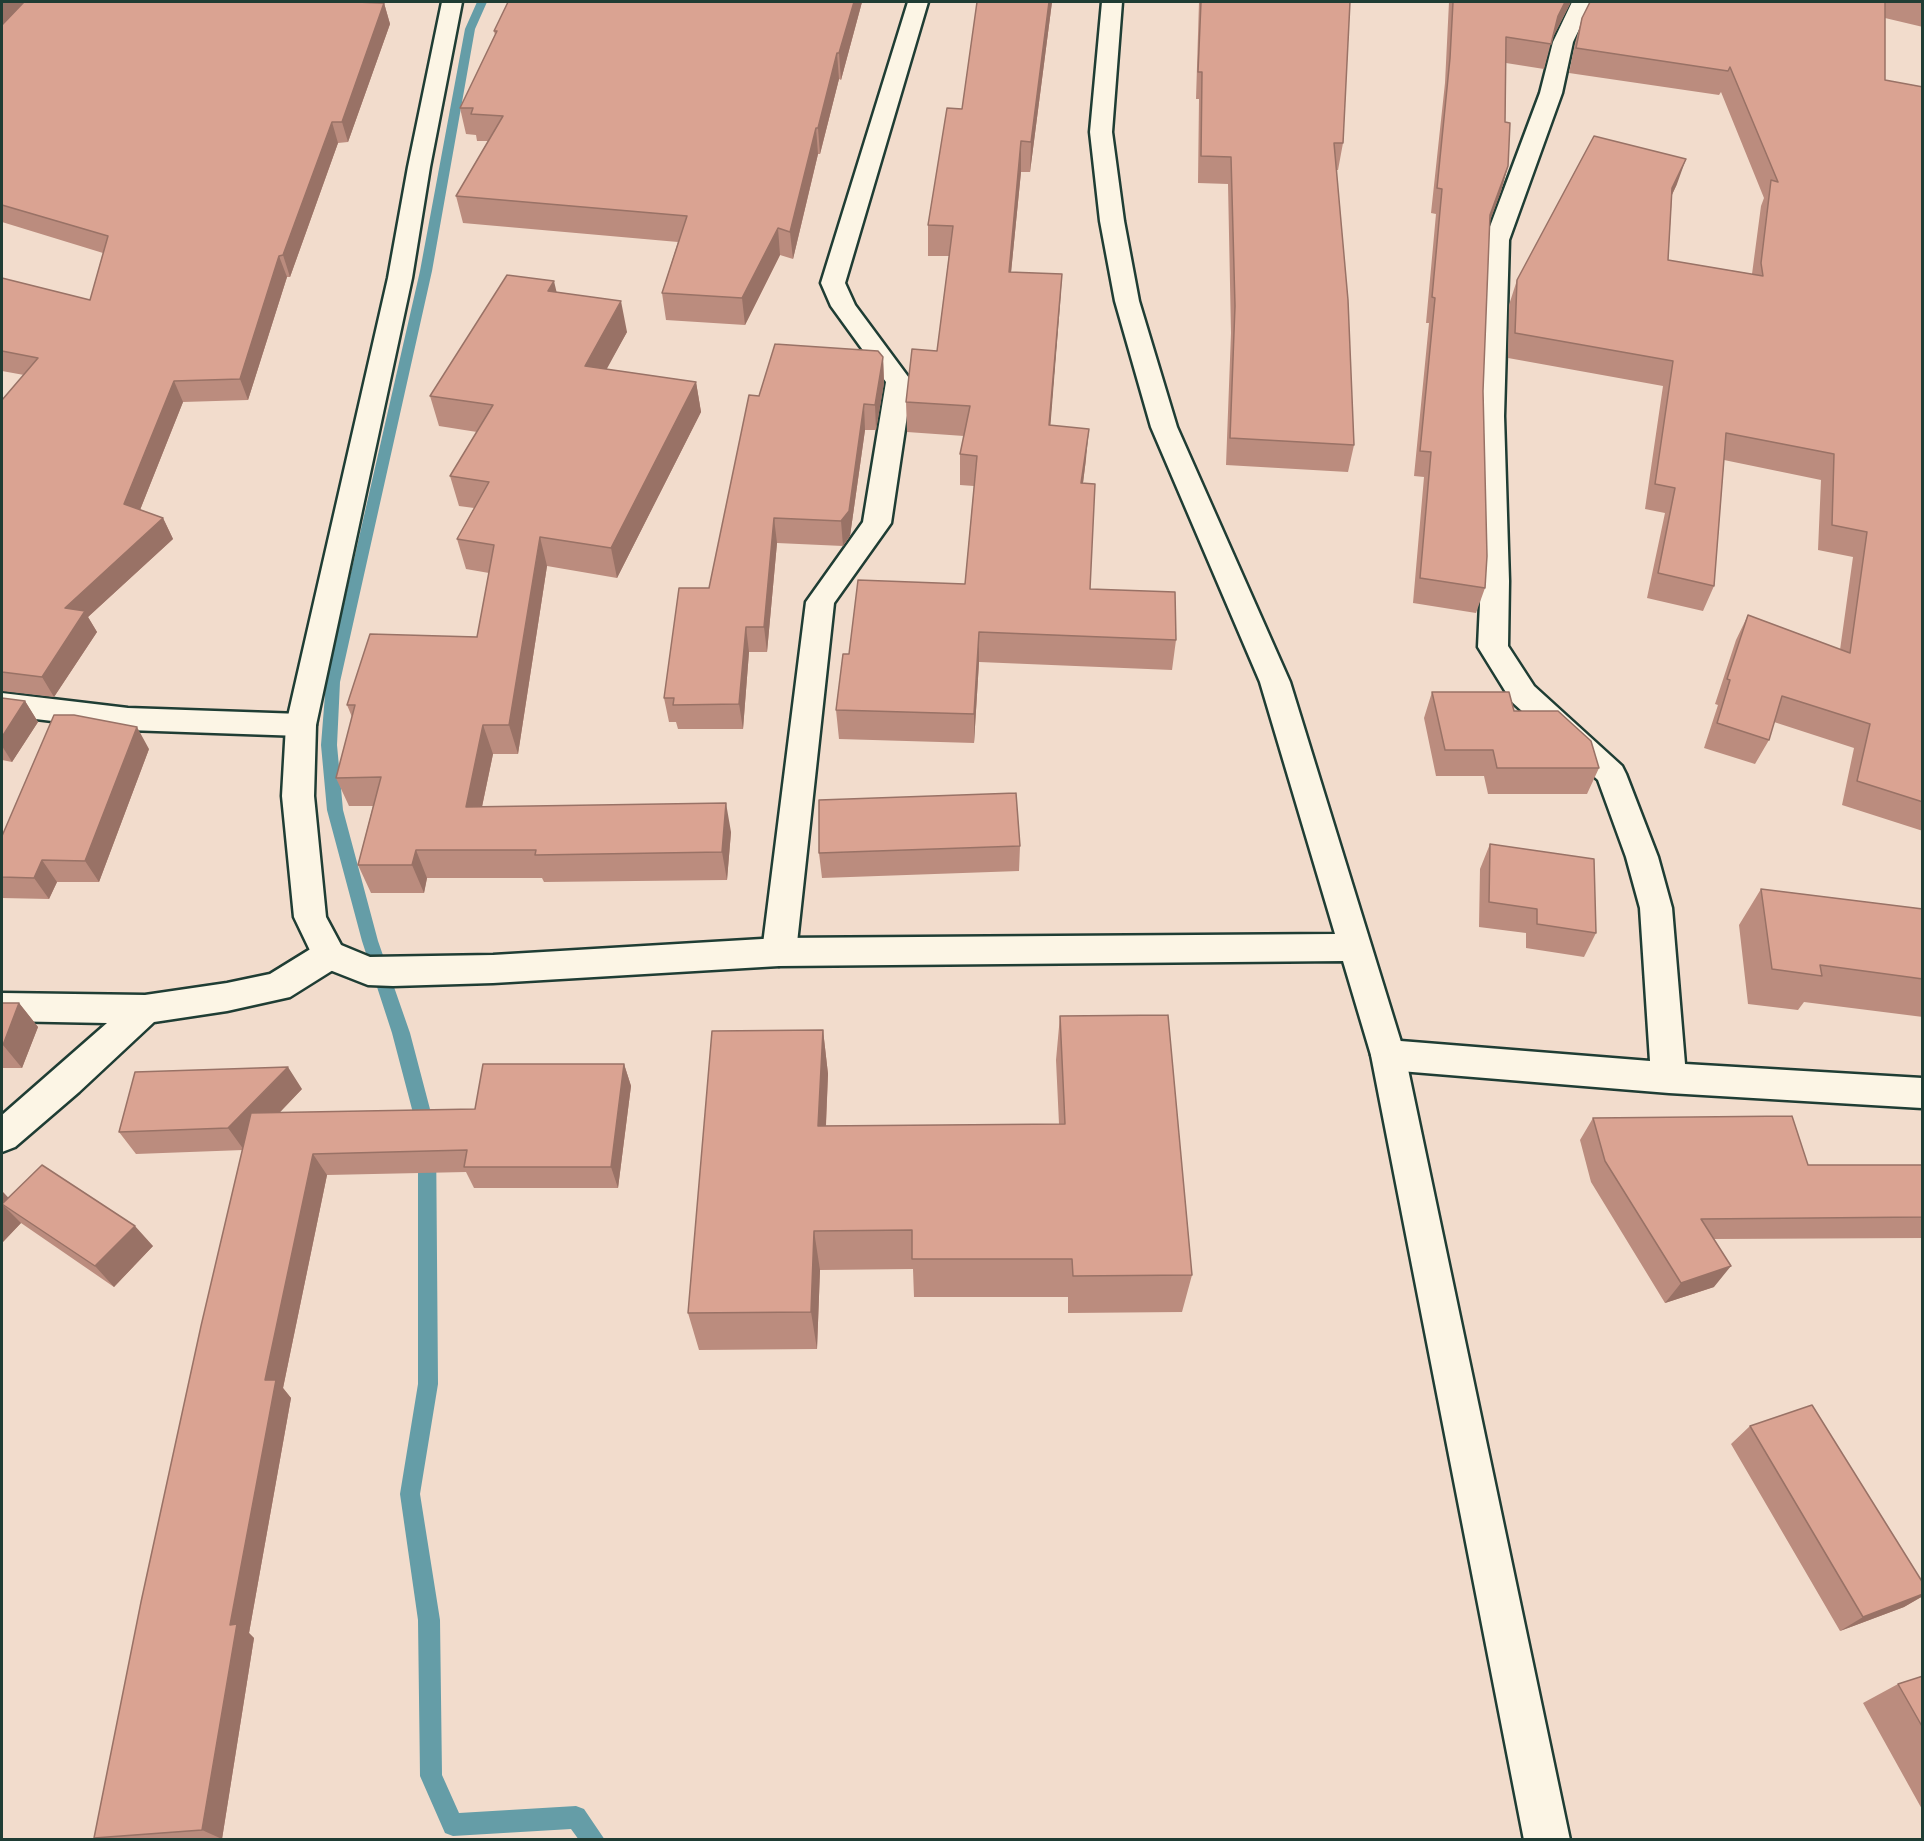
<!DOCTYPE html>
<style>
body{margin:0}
#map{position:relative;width:1924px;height:1841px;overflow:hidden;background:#f2dccc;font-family:Dekko,sans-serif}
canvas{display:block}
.frame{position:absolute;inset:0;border:3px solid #1f3d34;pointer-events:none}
</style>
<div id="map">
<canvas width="1924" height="1841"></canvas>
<div class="frame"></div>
</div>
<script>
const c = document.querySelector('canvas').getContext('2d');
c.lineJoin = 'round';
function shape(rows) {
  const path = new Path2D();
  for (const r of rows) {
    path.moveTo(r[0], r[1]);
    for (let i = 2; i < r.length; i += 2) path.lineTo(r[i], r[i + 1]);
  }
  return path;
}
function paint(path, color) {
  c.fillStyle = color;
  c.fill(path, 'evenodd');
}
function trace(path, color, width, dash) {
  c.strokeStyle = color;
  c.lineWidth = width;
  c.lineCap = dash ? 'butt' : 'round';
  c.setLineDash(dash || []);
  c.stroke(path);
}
const stream = shape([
 [477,2,487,2,475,29,432,271,340,682,337,745,343,810,378,941,410,1033,436,1132,438,1384,420,1494,440,1620,442,1775,459,1813,576,1806,584,1809,605,1840,579,1840,571,1829,453,1836,445,1833,420,1776,418,1620,400,1494,418,1384,418,1132,392,1033,362,941,327,810,321,745,326,682,420,271,465,29,477,2]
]);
const minor = shape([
 [908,2,928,2,845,283,855,305,912,382,891,523,834,603,796,952,791,962,779,966,767,962,762,952,806,602,863,522,886,382,831,306,821,283,908,2],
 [1572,2,1592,2,1573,42,1562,93,1509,240,1504,416,1509,581,1508,646,1534,686,1622,766,1626,774,1658,857,1672,908,1685,1064,1922,1078,1922,1108,1669,1093,1388,1070,1376,1066,1371,1055,1376,1044,1388,1040,1650,1061,1640,908,1626,857,1598,780,1512,702,1478,647,1481,581,1478,416,1485,240,1540,93,1553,42,1572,2],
 [2,693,128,708,301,714,312,717,316,725,312,733,301,736,128,730,2,715,2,693],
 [329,941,341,945,346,955,341,965,290,997,227,1011,154,1022,79,1092,15,1147,2,1152,2,1115,107,1023,2,1021,2,993,145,995,227,983,270,974,317,945,329,941]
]);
const tertiary = shape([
 [442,2,462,2,430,167,412,278,316,725,314,796,326,917,341,945,370,957,493,955,779,938,1335,934,1260,682,1151,427,1115,301,1100,221,1090,132,1102,2,1122,2,1112,132,1124,221,1139,301,1177,427,1290,682,1405,1055,1570,1840,1524,1840,1371,1055,1343,961,779,966,493,983,393,986,368,985,317,965,294,917,282,796,286,725,388,278,408,167,442,2]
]);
const wall = shape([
 [2,2,384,3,390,24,348,142,338,143,290,277,287,277,248,400,183,402,140,510,163,518,173,539,88,617,97,632,54,697,2,691,2,400,24,375,2,371,2,278,90,300,103,253,2,222],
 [508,2,862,2,841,80,839,79,820,154,818,154,793,259,780,255,745,325,666,320,662,293,678,242,463,223,456,196,488,141,477,141,476,135,466,134,460,108,495,35,494,31],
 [977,2,1052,2,1030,172,1021,172,1011,272,1062,274,1050,425,1086,459,1083,483,1090,589,1176,640,1172,670,979,662,974,743,839,739,836,710,849,654,965,584,974,486,960,485,960,454,964,436,907,432,906,402,937,351,949,256,928,256,928,225,962,109],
 [1199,2,1350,2,1343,143,1338,170,1336,170,1354,445,1348,472,1226,465,1231,333,1228,184,1198,183,1199,99,1196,99],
 [1449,2,1571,2,1552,39,1544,69,1506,63,1505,122,1508,166,1501,191,1489,223,1483,391,1485,588,1476,613,1413,603,1424,477,1414,476,1429,323,1426,323,1436,214,1431,213,1445,83],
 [1590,2,1923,2,1923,27,1885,18,1885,80,1923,87,1923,831,1842,805,1854,748,1774,722,1769,740,1755,764,1704,748,1718,705,1715,704,1736,640,1748,615,1840,650,1853,557,1818,550,1821,480,1724,460,1714,586,1703,611,1647,598,1665,513,1645,509,1663,386,1508,358,1509,305,1517,280,1677,184,1672,195,1668,260,1752,274,1761,206,1764,198,1721,92,1719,95,1569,73,1575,43,1582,18],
 [557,293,627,332,606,369,696,382,701,412,617,578,547,566,518,754,493,754,482,807,731,832,727,880,544,882,542,878,427,878,424,893,371,893,358,865,373,806,349,806,336,778,352,717,347,705,477,637,489,573,466,569,457,539,474,508,459,506,450,476,477,432,439,426,430,396],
 [883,357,884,383,876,430,865,430,850,536,843,546,777,543,767,652,749,652,743,729,678,729,676,722,669,722,664,698,709,588,759,396],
 [1432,692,1514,711,1599,768,1587,794,1488,794,1484,776,1436,776,1424,718],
 [2,698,25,701,38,722,12,762,2,760],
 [149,749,99,882,57,882,49,899,2,898,2,836],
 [1490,844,1596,933,1584,957,1526,948,1526,933,1479,927,1480,869],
 [1020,846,1019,871,822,878,819,853],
 [1761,889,1923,909,1923,1017,1804,1002,1798,1010,1748,1004,1739,925],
 [2,1003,19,1003,38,1027,22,1068,2,1068],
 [1060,1016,1192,1275,1182,1312,1068,1313,1068,1297,914,1297,913,1269,820,1270,817,1349,699,1350,688,1313,823,1030,828,1074,826,1126,1059,1124,1056,1060],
 [624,1064,631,1086,618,1188,474,1188,466,1172,327,1175,283,1388,291,1398,249,1633,254,1638,222,1839,97,1839,94,1838,243,1150,136,1154,119,1132,302,1089,279,1113,475,1109],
 [1593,1118,1808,1165,1923,1165,1923,1238,1714,1239,1714,1287,1665,1303,1591,1182,1580,1140],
 [2,1191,8,1198,153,1246,114,1287,21,1223,2,1243],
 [1750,1426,1923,1583,1923,1596,1904,1607,1840,1631,1731,1444],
 [1923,1676,1923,1811,1863,1703,1898,1684]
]);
const shadedWall = shape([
 [2,2,24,2,2,25],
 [854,2,862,2,841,80,839,53],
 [1049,2,1052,2,1030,172,1031,142],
 [1565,2,1571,2,1551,41,1558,16],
 [384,3,390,24,348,142,342,122],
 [837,53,839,79,820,154,818,128],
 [332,122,338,143,290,277,283,255],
 [816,128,818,154,793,259,790,232],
 [1021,141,1021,172,1008,303,1009,272],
 [1686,159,1677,184,1663,213,1672,188],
 [1508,166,1501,191,1483,240,1490,215],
 [778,228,780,255,745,325,742,298],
 [279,256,287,277,248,400,240,379],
 [1062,274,1060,305,1048,456,1049,425],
 [554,281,561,311,548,291],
 [621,301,627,332,592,396,585,366],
 [883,357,884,383,876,430,875,405],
 [174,381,183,402,134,525,124,504],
 [696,382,701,412,617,578,611,548],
 [864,404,865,430,850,536,843,546,841,521],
 [1089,429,1086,459,1079,514,1081,483],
 [163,518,173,539,88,617,97,632,54,697,42,677,65,608],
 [774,518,777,543,767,652,764,627],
 [540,537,547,566,518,754,509,725],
 [746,627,749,652,743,729,739,704],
 [979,632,979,662,974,743,974,714],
 [25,701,38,722,12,762,2,746,2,737],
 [483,725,493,754,476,835,466,807],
 [137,727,149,749,99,882,85,861],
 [726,803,731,832,727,880,722,852],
 [416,850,427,878,424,893,412,865],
 [42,860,57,882,49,899,34,878],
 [19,1003,38,1027,22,1068,3,1045],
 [823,1030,828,1074,824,1168,818,1126],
 [624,1064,631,1086,618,1188,611,1167],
 [288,1067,302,1089,244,1150,228,1128],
 [313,1154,327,1175,283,1388,291,1398,249,1633,254,1638,222,1839,202,1830,230,1625,265,1380],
 [2,1191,27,1217,2,1204,21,1223,2,1243],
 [135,1226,153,1246,114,1287,95,1266],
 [814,1231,820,1270,817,1349,811,1312],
 [1731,1266,1714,1287,1665,1303,1681,1283],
 [1923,1594,1923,1596,1904,1607,1840,1631,1863,1617]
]);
const building = shape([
 [24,2,355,2,384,3,342,122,332,122,283,255,279,256,240,379,174,381,124,504,163,518,65,608,85,611,42,677,2,672,2,400,38,358,2,351,2,278,90,300,108,236,2,205,2,25,24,2],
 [508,2,854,2,839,53,837,53,818,128,816,128,790,232,778,228,742,298,662,293,687,216,456,196,503,116,471,114,473,108,460,108,497,31,494,31,508,2],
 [977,2,1049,2,1031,142,1021,141,1009,272,1062,274,1049,425,1089,429,1081,483,1095,484,1090,589,1175,592,1176,640,979,632,974,714,836,710,843,654,849,654,858,580,965,584,977,456,960,454,970,406,906,402,912,349,937,351,953,226,928,225,947,108,962,109,977,2],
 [1201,2,1350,2,1343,143,1334,143,1348,300,1354,445,1230,438,1235,306,1231,157,1201,156,1202,72,1198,72,1201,2],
 [1453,2,1565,2,1558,16,1551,44,1506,37,1505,122,1510,123,1508,166,1490,215,1483,391,1487,556,1485,588,1420,578,1431,452,1420,451,1435,298,1432,297,1442,189,1437,188,1450,58,1453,2],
 [1590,2,1885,2,1885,80,1923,87,1923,802,1857,781,1870,724,1782,696,1769,740,1717,723,1730,680,1727,679,1748,615,1850,653,1867,532,1832,525,1834,454,1726,433,1714,586,1658,573,1675,488,1655,484,1673,361,1515,333,1517,280,1594,136,1686,159,1672,188,1668,260,1763,276,1761,263,1771,180,1778,182,1730,67,1728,71,1576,48,1582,18,1590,2],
 [507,275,554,281,548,291,621,301,585,366,696,382,611,548,540,537,509,725,483,725,466,807,726,803,722,852,535,855,536,850,416,850,412,865,358,865,381,777,336,778,355,705,347,705,370,634,477,637,494,545,457,539,489,482,450,476,493,405,430,396,507,275],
 [775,344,878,351,883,357,875,405,864,404,849,511,841,521,774,518,764,627,746,627,739,704,673,705,674,698,664,698,679,588,709,588,749,395,759,396,775,344],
 [1432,692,1509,692,1514,711,1558,711,1591,741,1599,768,1497,768,1493,750,1445,750,1432,692],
 [2,698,25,701,2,737,2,698],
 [54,715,74,715,137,727,85,861,42,860,34,878,2,877,2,836,54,715],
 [1016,793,1020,846,819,853,819,800,1016,793],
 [1490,844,1594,859,1596,933,1537,924,1537,909,1489,902,1490,844],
 [1761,889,1923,909,1923,979,1820,965,1822,976,1772,969,1761,889],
 [2,1003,19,1003,3,1045,2,1045,2,1003],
 [1168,1015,1192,1275,1073,1276,1072,1259,912,1259,912,1230,814,1231,811,1312,688,1313,712,1031,823,1030,818,1126,1065,1124,1060,1016,1168,1015],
 [483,1064,624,1064,611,1167,464,1167,467,1150,313,1154,265,1380,276,1380,230,1625,237,1624,202,1830,94,1838,141,1602,201,1326,251,1113,475,1109,483,1064],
 [288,1067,228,1128,119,1132,135,1072,288,1067],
 [1792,1116,1808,1165,1923,1165,1923,1217,1701,1219,1731,1266,1681,1283,1605,1161,1593,1118,1792,1116],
 [42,1165,135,1226,95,1266,2,1204,42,1165],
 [1812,1405,1923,1583,1923,1594,1863,1617,1750,1426,1812,1405],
 [1923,1676,1923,1728,1898,1684,1923,1676]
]);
paint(stream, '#659da7');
trace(minor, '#1f3d34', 5);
trace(tertiary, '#1f3d34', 5);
paint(minor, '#fcf5e5');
paint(tertiary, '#fcf5e5');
paint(wall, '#bb8c7e');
paint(shadedWall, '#997266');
paint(building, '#daa392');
trace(building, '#997266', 1.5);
</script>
